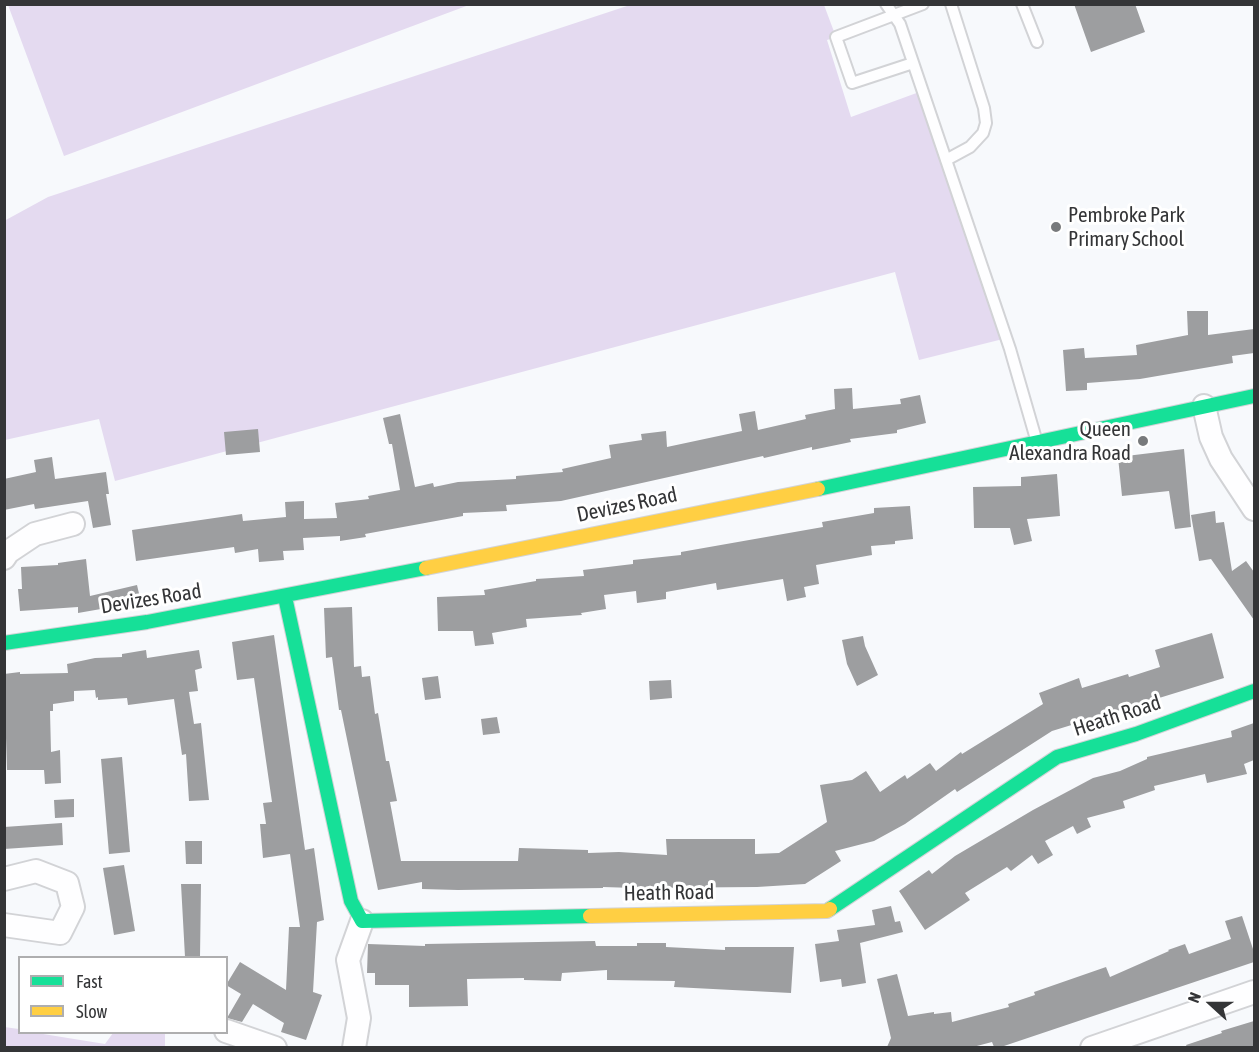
<!DOCTYPE html>
<style>
body{margin:0}
#map{position:relative;width:1259px;height:1052px;overflow:hidden;background:#f7f9fc;font-family:"Asap Condensed",sans-serif}
canvas{display:block}
.frame{position:absolute;inset:0;border:6px solid #343537;pointer-events:none}
.legend{position:absolute;left:18px;top:956px;width:210px;height:78px;box-sizing:border-box;background:#fff;border:2px solid #aeaeaf;margin:0;padding:8px 10px;list-style:none;font-size:18px;color:#343537}
.legend li{display:flex;align-items:center;gap:12px;height:30px}
.legend b{width:30px;border:2px solid #aeaeaf}
.north{position:absolute;left:1181px;top:974px;width:60px;height:60px;-webkit-text-stroke:4px #fff;paint-order:stroke;rotate:291deg;font-size:16px;font-weight:700;line-height:24px;text-align:center;color:#343537}
.north::after{content:'';display:block;margin:auto;width:21px;height:27px;background:#343537;clip-path:polygon(50% 0,100% 100%,50% 72%,0 100%)}
</style>
<div id="map">
<canvas width="1259" height="1052"></canvas>
<div class="frame"></div>
<ul class="legend">
<li><b style="height:8px;background:#16e098"></b>Fast</li>
<li><b style="height:8px;background:#ffcf43"></b>Slow</li>
</ul>
<div class="north">N</div>
</div>
<script>
const c = document.querySelector('canvas').getContext('2d');
c.lineJoin = 'round';
function paint(path, color) {
  c.fillStyle = color;
  c.fill(path, 'evenodd');
}
function shape(rows) {
  const path = new Path2D();
  for (const r of rows) {
    path.moveTo(r[0], r[1]);
    for (let i = 2; i < r.length; i += 2) path.lineTo(r[i], r[i + 1]);
  }
  return path;
}
function trace(path, color, width, dash) {
  c.strokeStyle = color;
  c.lineWidth = width;
  c.lineCap = dash ? 'butt' : 'round';
  c.setLineDash(dash || []);
  c.stroke(path);
}
function label(font, color, halo, rows, align = 'center') {
  c.font = font + ' "Asap Condensed",sans-serif';
  c.lineWidth = 6;
  c.setLineDash([]);
  c.textBaseline = 'middle';
  c.strokeStyle = halo;
  c.fillStyle = color;
  for (const [text, x, y, turn = 0] of rows) {
    c.save();
    c.translate(x, y);
    c.rotate((+turn || 0) * Math.PI / 180);
    c.textAlign = isNaN(turn) ? turn : align;
    if (halo) c.strokeText(text, 0, 0);
    c.fillText(text, 0, 0);
    c.restore();
  }
}
const green = shape([
 [8,5,8,4,469,5,64,156],
 [630,5,824,5,836,37,827,40,851,117,922,91,1007,338,919,360,895,272,115,481,99,419,5,440,4,221,48,197],
 [4,1027,19,1029,20,1032,37,1033,105,1044,113,1033,165,1033,165,1047,5,1047]
]);
const building = shape([
 [1074,4,1135,4,1145,32,1091,52],
 [1187,311,1208,311,1208,335,1254,329,1254,353,1232,356,1233,363,1140,379,1087,383,1087,390,1066,391,1063,350,1084,348,1085,358,1137,355,1136,345,1188,335],
 [852,388,853,409,901,404,900,399,920,395,926,423,897,430,897,433,850,439,851,442,812,450,812,447,764,458,763,456,561,501,506,505,507,511,463,513,463,516,365,534,366,537,340,541,340,536,303,538,304,550,283,551,284,560,259,562,258,549,235,553,234,547,136,561,132,530,242,514,243,521,286,517,285,502,304,501,304,519,337,518,335,503,369,499,368,496,400,490,392,444,389,444,383,418,400,414,415,487,433,483,434,487,458,482,516,479,516,476,563,472,562,469,611,458,609,445,642,440,641,434,666,431,667,447,742,431,739,414,755,411,758,430,806,419,805,415,835,409,834,389],
 [258,429,260,452,226,455,224,432],
 [1184,449,1191,527,1175,529,1169,491,1122,496,1118,457],
 [52,457,55,479,106,472,109,494,106,494,111,525,93,528,88,501,35,509,34,504,4,510,4,479,36,472,34,460],
 [1057,474,1060,516,1027,519,1032,541,1014,545,1010,528,974,528,973,487,1021,486,1021,477],
 [910,506,913,539,895,541,895,544,871,546,872,555,816,565,819,584,804,587,806,597,787,601,783,579,717,590,716,583,666,592,666,599,637,603,636,591,604,595,606,609,581,613,582,615,526,619,527,627,492,633,494,644,475,646,473,631,438,631,437,597,485,595,484,590,536,581,536,579,584,576,583,570,633,564,633,560,681,555,681,552,823,527,822,522,874,513,874,508],
 [1215,511,1216,523,1224,522,1232,571,1246,561,1254,572,1254,620,1211,559,1199,561,1191,515],
 [86,559,90,596,137,585,141,602,78,613,78,607,20,611,18,589,22,589,21,567,58,565,58,563],
 [352,607,354,667,361,666,362,677,370,676,375,714,378,713,386,761,389,761,397,801,390,802,401,861,518,861,519,848,588,850,588,853,619,852,667,855,666,839,755,839,755,854,779,853,827,822,820,785,852,780,866,771,880,792,905,775,907,779,930,763,936,771,961,752,962,754,1043,704,1039,693,1079,678,1082,688,1128,674,1129,677,1160,667,1155,650,1212,633,1224,678,1052,731,957,792,955,789,905,824,874,841,835,851,841,861,805,884,757,887,634,888,603,887,603,888,458,890,422,889,422,882,378,890,341,710,339,710,332,657,326,658,324,608],
 [274,635,305,850,314,848,324,920,317,922,313,992,322,995,306,1040,281,1032,284,1023,253,1004,242,1022,227,1018,241,994,226,985,240,962,286,990,289,927,300,927,290,854,263,858,260,824,266,824,263,803,272,802,254,678,237,680,232,642],
 [863,636,865,646,878,675,857,686,847,664,842,640],
 [146,650,147,658,199,650,202,668,195,670,198,691,189,692,194,724,201,723,209,800,189,801,186,754,182,755,174,699,128,705,127,698,98,700,98,697,96,698,95,690,74,691,74,701,53,704,53,711,50,711,51,752,60,750,61,783,45,784,44,770,7,770,4,674,20,672,20,674,68,673,67,664,95,658,122,657,122,654],
 [438,676,441,698,425,700,422,678],
 [671,680,672,698,650,700,649,681],
 [497,717,500,733,483,735,481,719],
 [1254,723,1254,760,1244,764,1247,774,1207,783,1205,774,1154,786,1155,790,1123,801,1125,808,1087,818,1091,827,1077,834,1073,826,1045,841,1053,855,1038,864,1032,855,1011,871,1007,867,965,893,970,900,925,930,899,891,929,870,932,874,955,856,1033,810,1093,778,1120,771,1147,759,1147,757,1232,737,1231,731],
 [122,757,130,852,109,854,101,759],
 [74,799,74,817,55,818,54,800],
 [62,823,63,845,4,849,4,827],
 [185,841,202,841,202,864,186,864],
 [124,865,135,931,114,935,103,868],
 [181,884,201,884,200,957,185,957],
 [891,906,895,922,900,921,903,932,860,943,866,983,842,987,841,979,820,982,815,944,839,941,837,930,875,925,872,910],
 [1242,916,1254,952,1254,962,1001,1047,994,1047,992,1042,973,1047,887,1047,891,1038,877,979,897,974,908,1016,934,1012,934,1014,951,1012,952,1022,1009,1007,1008,1004,1035,995,1034,992,1106,967,1110,977,1169,951,1168,950,1185,944,1189,954,1231,939,1225,921],
 [595,941,596,946,637,946,637,943,666,943,666,947,725,950,725,947,794,947,791,993,674,987,675,981,607,980,607,970,562,973,561,981,524,980,524,978,467,979,468,1006,409,1007,409,985,375,985,375,973,367,973,368,944,425,946,425,944],
 [1254,1021,1254,1047,1187,1047,1186,1045,1222,1033,1221,1031]
]);
const lane = shape([
 [886,4,900,24,1010,349,1036,439],
 [1022,4,1037,42],
 [913,63,852,83,836,37,923,4],
 [946,160,970,147,983,133,986,123,984,108,951,4]
]);
const street = shape([
 [1204,406,1211,437,1221,459,1254,509],
 [4,558,8,552,35,534,73,524],
 [4,879,36,871,67,883,73,907,60,933,4,925],
 [226,1031,275,1048],
 [354,1048,359,1018,348,960,362,921],
 [1092,1048,1254,992]
]);
const fast = shape([
 [818,489,1254,396],
 [285,597,351,901,362,921,590,916],
 [4,643,147,622,426,568],
 [830,909,1057,757,1136,734,1254,691]
]);
const slow = shape([
 [426,568,818,489],
 [590,916,827,911,830,909]
]);
const markers = [
 [1056,227,6,"#787a7c"],
 [1143,441,6,"#787a7c"]
];
const poiNames = [
 ["Pembroke Park",1068,215],
 ["Primary School",1068,239],
 ["Queen",1131,429,"right"],
 ["Alexandra Road",1131,453,"right"]
];
const streetNames = [
 ["Devizes Road",627,505,-12],
 ["Devizes Road",151,599,-9],
 ["Heath Road",1117,716,-18],
 ["Heath Road",669,893,-1]
];
paint(green, '#e4daf0');
paint(building, '#9d9ea0');
trace(lane, '#d2d3d6', 14);
trace(street, '#d2d3d6', 26);
trace(fast, '#d2d3d6', 16);
trace(slow, '#d2d3d6', 16);
trace(lane, '#fefeff', 10);
trace(street, '#fefeff', 22);
trace(fast, '#16e098', 14);
trace(slow, '#ffcf43', 14);
for (const [x, y, r, color] of markers) {
  const dot = new Path2D();
  dot.arc(x, y, r, 0, 2 * Math.PI);
  c.fillStyle = color;
  c.fill(dot);
  trace(dot, '#fff', 2);
}
label('21px', '#343537', '#fff', poiNames, 'left');
label('21px', '#343537', '#fff', streetNames);
</script>
